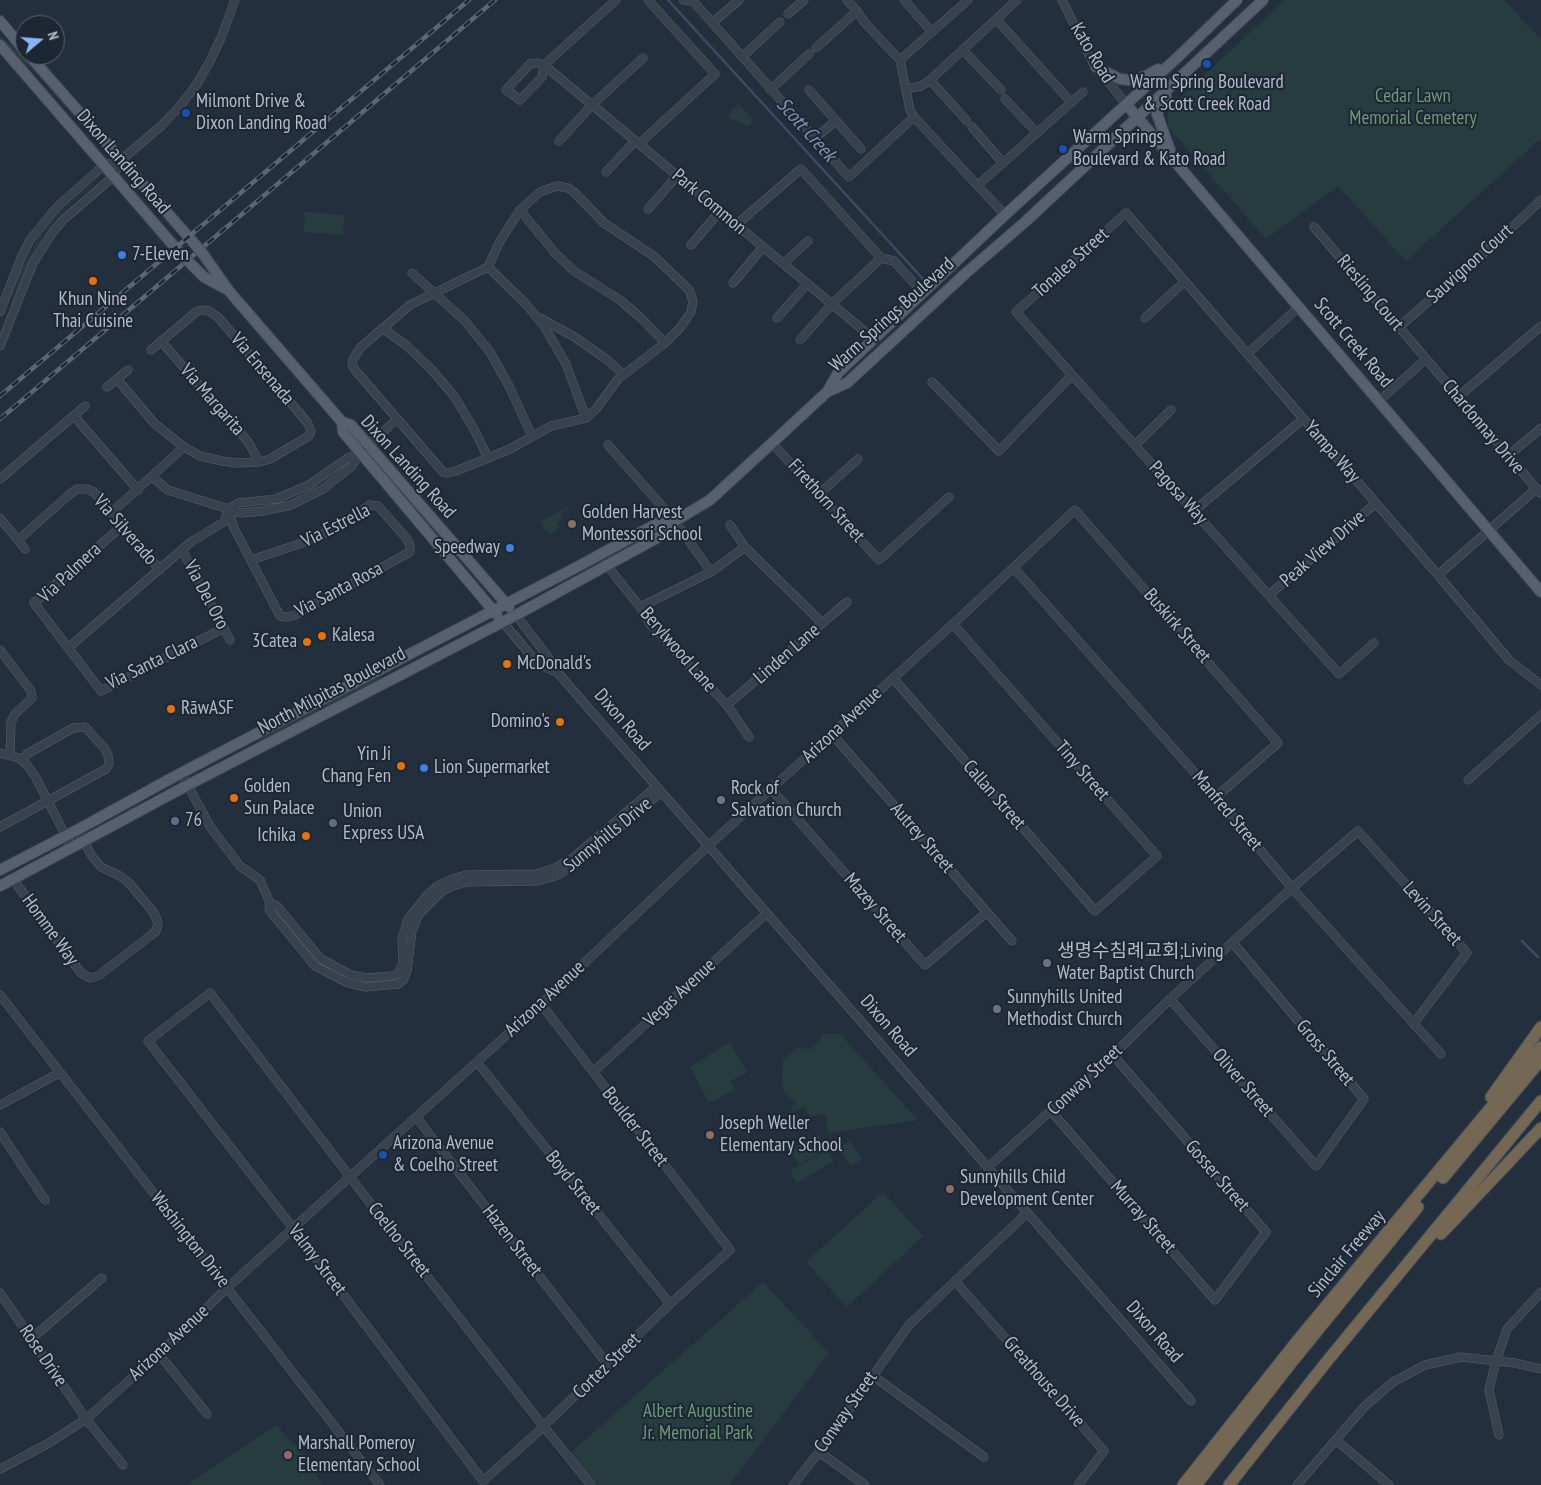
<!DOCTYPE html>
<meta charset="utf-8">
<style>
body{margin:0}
#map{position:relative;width:1541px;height:1485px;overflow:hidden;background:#242f3e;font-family:"PT Sans Narrow",sans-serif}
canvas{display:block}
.north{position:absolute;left:15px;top:15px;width:50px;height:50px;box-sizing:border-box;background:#1d2633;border:1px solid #59626f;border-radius:50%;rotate:72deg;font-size:14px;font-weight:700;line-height:20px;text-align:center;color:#b4bcc9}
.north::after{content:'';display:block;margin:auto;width:18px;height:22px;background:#8ab4f8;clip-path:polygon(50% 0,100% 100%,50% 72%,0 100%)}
</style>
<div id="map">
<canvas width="1541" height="1485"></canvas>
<div class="north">N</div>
</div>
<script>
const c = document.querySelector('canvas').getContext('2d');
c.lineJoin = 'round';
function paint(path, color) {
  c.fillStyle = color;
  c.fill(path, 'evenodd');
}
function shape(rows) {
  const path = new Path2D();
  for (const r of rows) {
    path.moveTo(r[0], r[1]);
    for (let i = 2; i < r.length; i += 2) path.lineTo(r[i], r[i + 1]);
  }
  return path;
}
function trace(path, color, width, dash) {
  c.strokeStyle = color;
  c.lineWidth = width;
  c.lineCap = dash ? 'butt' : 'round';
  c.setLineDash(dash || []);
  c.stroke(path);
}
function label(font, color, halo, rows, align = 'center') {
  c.font = font + ' "PT Sans Narrow","Noto Sans KR",sans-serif';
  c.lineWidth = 4;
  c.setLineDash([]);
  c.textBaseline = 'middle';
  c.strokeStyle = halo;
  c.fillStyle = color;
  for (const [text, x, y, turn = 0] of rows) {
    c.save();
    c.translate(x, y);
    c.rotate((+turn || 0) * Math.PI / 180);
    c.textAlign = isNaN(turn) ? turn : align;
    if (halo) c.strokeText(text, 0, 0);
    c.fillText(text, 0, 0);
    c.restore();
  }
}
const green = shape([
 [1285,0,1505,0,1541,40,1541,138,1406,261,1338,186,1266,239,1168,127,1168,109],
 [0,36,16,48,105,152,32,69,18,60,0,39],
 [739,104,754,121,747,127,743,123,728,118,730,111],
 [96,180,97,181,62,212,42,236,11,309,20,272,40,236,59,213],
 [305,212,344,215,343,235,304,232],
 [572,505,561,514,563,518,557,523,560,527,550,536,539,522],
 [487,619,389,672,365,688,251,747,267,734],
 [824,1034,840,1034,918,1120,829,1133,825,1114,820,1114,810,1117,804,1106,793,1112,790,1109,796,1102,785,1094,782,1086,783,1060,796,1048,812,1049],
 [730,1042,747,1072,731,1081,735,1089,709,1103,690,1067],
 [818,1134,826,1149,799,1165,790,1150],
 [850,1141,862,1158,851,1167,838,1149],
 [827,1150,834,1161,797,1183,790,1171],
 [883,1192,923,1236,847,1307,806,1262],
 [763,1282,829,1353,729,1485,591,1485,567,1456],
 [276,1425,307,1459,322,1485,186,1485]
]);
const stream = shape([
 [668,0,923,279],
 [1522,941,1538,957]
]);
const minor = shape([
 [683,0,693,1,849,177,914,117],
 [847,0,857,11,865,23,900,60,910,110,914,117,1005,215],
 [904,0,932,32],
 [1062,0,1093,63,1126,104],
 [788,14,804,0],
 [996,19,1071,102],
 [712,23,739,0],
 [816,48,857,11],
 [963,50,1001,90],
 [742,57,780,22],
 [900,60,968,0],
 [544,65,542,77,520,100,506,90,530,64,538,63,544,65,874,339],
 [544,65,616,0],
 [930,80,967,121],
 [906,89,921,86,930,80,1017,0],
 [770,90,809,54],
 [809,90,861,149],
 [1005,99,1037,133],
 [972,127,1003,163],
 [815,138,836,121],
 [559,141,592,105,643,58],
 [639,144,715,74,648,0],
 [606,172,635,141],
 [978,185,1083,92],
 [557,186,568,188,574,192,604,223,655,257,689,290,693,301,691,312,680,328,665,343,618,379,596,409,586,418,551,426,510,449,456,471,448,473,443,472,355,370,352,365,353,359,361,347,410,305,488,267,500,241,520,210,540,192,557,186],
 [648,209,677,176],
 [520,210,555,253,574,271,620,300,641,318,665,343],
 [736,225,801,169,881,258,894,261,923,293],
 [1314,227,1541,494],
 [691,245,720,211],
 [783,264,808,241],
 [488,267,525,303,544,326,566,364,586,418],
 [412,273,465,321,490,352,510,388,532,436],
 [733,283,763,247],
 [0,312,21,258,30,240,57,207,103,166,121,160,127,155,161,126,180,106,197,84,210,61,221,38,235,0],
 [540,318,573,336,606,359,623,374],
 [777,318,807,284],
 [1145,318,1185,281],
 [1399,327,1503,236,1541,200],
 [382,328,406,345,431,369,454,396,474,429,488,458],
 [800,340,832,304,881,258],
 [161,341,249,443,259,462],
 [0,346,33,263,52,233,64,219,113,177,121,160],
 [1247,354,1299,307],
 [117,379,154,423,184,447,200,456,222,461,237,463,259,462,270,459,309,436,311,431,307,422,218,317,209,311,202,310,196,312,151,350],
 [932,382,999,451,1072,375],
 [107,387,128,370],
 [1458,397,1541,326],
 [1379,401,1426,359],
 [74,416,138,490],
 [772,443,879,560,949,497],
 [608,445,675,521,711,572],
 [1135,445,1171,410],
 [1508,456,1541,428],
 [152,477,168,490,241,513,263,511,291,505,323,489,352,466,360,453],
 [0,479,85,406],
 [819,494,858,459],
 [229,508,233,526,280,616,288,617,295,615,410,552,410,546,407,539,378,506,369,505,355,516,314,539,251,560],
 [229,508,239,503,276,499,309,485,348,458,360,453,397,419],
 [1194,511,1303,419],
 [111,513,184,447],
 [0,518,25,549],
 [730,525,745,547,822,623],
 [122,526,34,603,101,691,224,628],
 [18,540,70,494,77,489,87,489,94,492,160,570],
 [182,550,230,640],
 [606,564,640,607,650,624,727,705,749,737],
 [1014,568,1216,797,1292,888,1441,1054],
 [1438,575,1536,489],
 [1269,595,1376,503],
 [640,607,711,572,745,547],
 [516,615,548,657,558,673,1191,1401],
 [502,621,538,664,558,673],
 [1374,643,1339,674,1016,312,1126,213,1438,575,1509,660,1541,685],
 [68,648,191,542,224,522,229,508],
 [0,650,28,687,31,691,32,698,15,714,11,722,10,755],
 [893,678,1095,911,1157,856,953,624],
 [727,705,847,602],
 [832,734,1012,941],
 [0,753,19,758,26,764,35,776,72,848],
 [181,773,211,828,240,866,260,880,270,903,269,910,315,966,348,983,366,987,398,984,404,979,407,971,412,931,419,914,441,892,453,886,467,882,538,881,558,875,576,864,661,792],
 [1468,780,1541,715],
 [772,790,925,965,987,912],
 [0,827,106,769,109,764,108,756,105,749,85,727,73,728,27,754,22,760],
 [13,879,81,973,90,978,98,976,150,936,156,931,158,923,154,913,129,883,120,876,101,867,92,856,77,830],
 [270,903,277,906,321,959,351,975,366,978,391,976,398,974,403,963,402,939,408,919,427,895,437,886,450,880,466,875,536,874,555,868,573,858,656,787],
 [0,995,380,1485],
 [1170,999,1316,1166,1364,1099,1233,943],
 [541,1004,730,1250,670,1304,553,1417,543,1426,539,1431,483,1481,293,1228,148,1041,210,993,350,1177,543,1426,549,1433,591,1485],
 [477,1062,670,1304],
 [593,1072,767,913],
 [0,1105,59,1073],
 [1051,1111,1215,1300,1266,1232,1113,1055],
 [416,1117,608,1365],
 [0,1132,45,1200],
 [988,1167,1113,1055,1170,999,1292,888,1358,831,1467,953,1414,1023],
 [955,1281,1104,1451,1078,1485],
 [0,1293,86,1419,123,1465],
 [31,1339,102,1278],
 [159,1354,207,1414],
 [872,1375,984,1457],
 [1499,1435,1489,1390,1496,1361,1507,1329,1541,1292],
 [1336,1440,1389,1485],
 [819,1452,865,1485],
 [0,1469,49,1443,86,1419,159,1354,227,1288,541,1004,708,846,953,624,1075,510,1278,743,1216,797],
 [793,1485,819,1452,909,1325,1027,1213],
 [1297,1485,1365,1406,1393,1382,1425,1365,1461,1357,1515,1363,1541,1369]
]);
const major = shape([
 [0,21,25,51],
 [0,45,180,253],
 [29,55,193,242],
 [1096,67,1120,79,1129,80,1144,77,1158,69],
 [1166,96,1160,106,1157,114,1170,150],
 [1126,104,1541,592],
 [203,254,229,291,342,422,351,425,509,607],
 [192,265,204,277,226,289],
 [827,392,847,383,966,273,1025,222,1263,0],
 [342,422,343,432,497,615],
 [0,870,77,830,181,773,577,567,658,523,675,521],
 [0,886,188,785,516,615,664,534,675,521,710,500,772,443,827,392,838,373,1005,215,1178,57,1237,0]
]);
const highway = shape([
 [1491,1097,1541,1027],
 [1443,1178,1541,1060],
 [1441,1234,1541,1128],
 [1183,1485,1297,1341,1541,1047],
 [1196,1485,1292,1362,1418,1207],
 [1229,1485,1328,1360,1541,1101]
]);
const rail = shape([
 [0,396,469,0],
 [0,419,495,0]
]);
const majorBridge = shape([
 [193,242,203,254],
 [180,253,192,265]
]);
const markers = [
 [1207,64,5,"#1a4fb4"],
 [186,113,5,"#1a4fb4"],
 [1063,149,5,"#1a4fb4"],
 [122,255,5,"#3f7fe0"],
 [93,281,5,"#e8710a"],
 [572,524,5,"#8d6e63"],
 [510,548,5,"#3f7fe0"],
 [322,636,5,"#e8710a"],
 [307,642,5,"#e8710a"],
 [507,664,5,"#e8710a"],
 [171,709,5,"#e8710a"],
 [560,722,5,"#e8710a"],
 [401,766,5,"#e8710a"],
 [424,768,5,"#3f7fe0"],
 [234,798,5,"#e8710a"],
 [721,800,5,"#6b7280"],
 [175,821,5,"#5c6f8a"],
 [333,823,5,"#5c6f8a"],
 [306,836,5,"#e8710a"],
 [1047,963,5,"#6b7280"],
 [997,1009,5,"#6b7280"],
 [710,1135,5,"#8d6e63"],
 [383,1155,5,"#1a4fb4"],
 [950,1189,5,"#8d6e63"],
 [288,1455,5,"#8d6e63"]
];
const streetNames = [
 ["Kato Road",1092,53,59],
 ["Dixon Landing Road",123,162,49],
 ["Park Common",709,202,40],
 ["Tonalea Street",1071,263,-42],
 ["Sauvignon Court",1470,264,-42],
 ["Riesling Court",1370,293,50],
 ["Warm Springs Boulevard",892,315,-42],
 ["Scott Creek Road",1353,343,50],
 ["Via Ensenada",262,369,50],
 ["Via Margarita",212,400,49],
 ["Chardonnay Drive",1483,427,50],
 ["Yampa Way",1332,452,49],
 ["Dixon Landing Road",408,467,48],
 ["Pagosa Way",1178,493,48],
 ["Firethorn Street",826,501,48],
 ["Via Estrella",336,526,-27],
 ["Via Silverado",125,530,49],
 ["Peak View Drive",1323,549,-41],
 ["Via Palmera",70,573,-43],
 ["Via Santa Rosa",339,590,-28],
 ["Via Del Oro",206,595,62],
 ["Buskirk Street",1177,626,49],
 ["Berylwood Lane",678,650,49],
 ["Linden Lane",787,654,-41],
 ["Via Santa Clara",152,663,-26],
 ["North Milpitas Boulevard",332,691,-28],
 ["Dixon Road",622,720,49],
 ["Arizona Avenue",842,725,-43],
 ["Tiny Street",1082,771,49],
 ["Callan Street",994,795,49],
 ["Manfred Street",1227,811,50],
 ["Sunnyhills Drive",608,835,-39],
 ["Autrey Street",922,838,49],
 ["Mazey Street",875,908,49],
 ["Levin Street",1432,914,48],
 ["Homme Way",50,930,54],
 ["Vegas Avenue",680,993,-43],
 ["Arizona Avenue",545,999,-43],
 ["Dixon Road",888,1026,49],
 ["Gross Street",1325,1053,50],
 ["Conway Street",1085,1080,-43],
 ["Oliver Street",1243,1083,49],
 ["Boulder Street",635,1127,52],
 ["Gosser Street",1217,1176,49],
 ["Boyd Street",573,1183,51],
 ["Murray Street",1143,1217,49],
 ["Washington Drive",190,1240,52],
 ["Coelho Street",399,1240,52],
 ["Hazen Street",512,1241,52],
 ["Sinclair Freeway",1347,1254,-50],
 ["Valmy Street",317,1260,53],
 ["Dixon Road",1154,1332,49],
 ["Arizona Avenue",169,1343,-43],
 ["Rose Drive",43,1356,56],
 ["Cortez Street",607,1366,-44],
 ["Greathouse Drive",1044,1382,49],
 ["Conway Street",846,1412,-55]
];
const poiNames = [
 ["Warm Spring Boulevard",1207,83,"center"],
 ["& Scott Creek Road",1207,105,"center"],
 ["Milmont Drive &",196,102],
 ["Dixon Landing Road",196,124],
 ["Warm Springs",1073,138],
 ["Boulevard & Kato Road",1073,160],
 ["7-Eleven",132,255],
 ["Khun Nine",93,300,"center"],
 ["Thai Cuisine",93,322,"center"],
 ["Golden Harvest",582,513],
 ["Montessori School",582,535],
 ["Speedway",500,548,"right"],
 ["Kalesa",332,636],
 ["3Catea",297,642,"right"],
 ["McDonald's",517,664],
 ["RāwASF",181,709],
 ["Domino's",550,722,"right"],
 ["Yin Ji",391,755,"right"],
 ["Chang Fen",391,777,"right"],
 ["Lion Supermarket",434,768],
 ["Golden",244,787],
 ["Sun Palace",244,809],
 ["Rock of",731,789],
 ["Salvation Church",731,811],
 ["Union",343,812],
 ["Express USA",343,834],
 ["76",185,821],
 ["Ichika",296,836,"right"],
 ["생명수침례교회;Living",1057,952],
 ["Water Baptist Church",1057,974],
 ["Sunnyhills United",1007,998],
 ["Methodist Church",1007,1020],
 ["Joseph Weller",720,1124],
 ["Elementary School",720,1146],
 ["Arizona Avenue",393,1144],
 ["& Coelho Street",393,1166],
 ["Sunnyhills Child",960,1178],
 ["Development Center",960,1200],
 ["Marshall Pomeroy",298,1444],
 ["Elementary School",298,1466]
];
const parkNames = [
 ["Cedar Lawn",1413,97],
 ["Memorial Cemetery",1413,119],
 ["Albert Augustine",698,1412],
 ["Jr. Memorial Park",698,1434]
];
const waterNames = [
 ["Scott Creek",806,130,48]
];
paint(green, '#263c3f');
trace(stream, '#394c67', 2.5);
trace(minor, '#565f6c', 9);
trace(major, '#414a57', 12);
trace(highway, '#434c59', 13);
trace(minor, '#38414e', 8);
trace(major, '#56606e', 10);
trace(highway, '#746855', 11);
trace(rail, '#5a6575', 4.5);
trace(rail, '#1d2633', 2.5, [8]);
trace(majorBridge, '#414a57', 12, []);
trace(majorBridge, '#56606e', 10);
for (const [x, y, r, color] of markers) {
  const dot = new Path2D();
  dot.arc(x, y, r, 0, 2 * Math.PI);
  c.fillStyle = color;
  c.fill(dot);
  trace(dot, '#1d2633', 2);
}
label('19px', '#b4bcc9', '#1d2633', streetNames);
label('19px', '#b4bcc9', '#1d2633', poiNames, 'left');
label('19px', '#6b9a76', '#1d2633', parkNames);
label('italic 20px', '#7c92b1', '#1d2633', waterNames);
</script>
